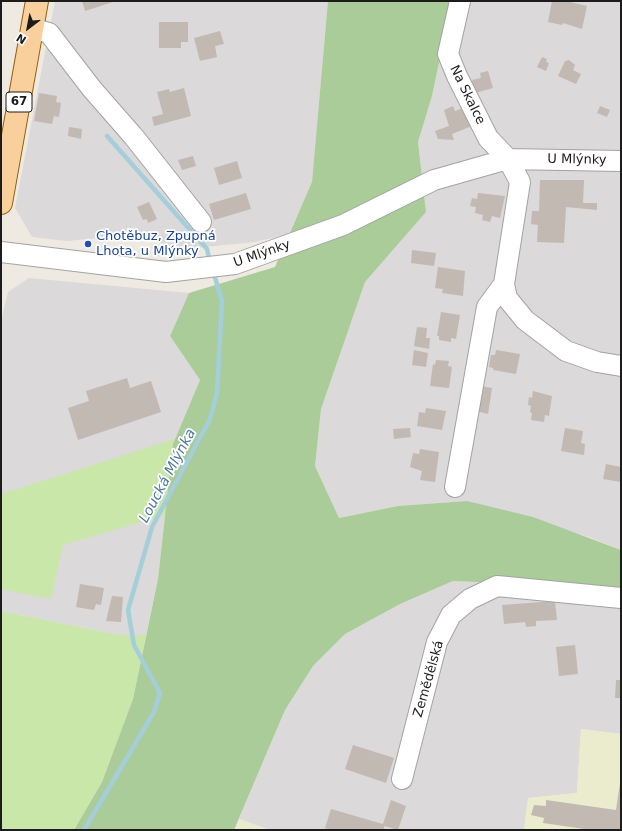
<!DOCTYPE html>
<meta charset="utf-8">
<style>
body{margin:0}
#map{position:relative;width:622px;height:831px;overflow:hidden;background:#eeeae2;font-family:"DejaVu Sans",sans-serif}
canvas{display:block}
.frame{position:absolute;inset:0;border:2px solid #1c1c1c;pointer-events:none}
.north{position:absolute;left:8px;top:8px;width:40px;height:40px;-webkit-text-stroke:3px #fff;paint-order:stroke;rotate:212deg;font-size:11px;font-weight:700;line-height:16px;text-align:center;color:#1c1c1c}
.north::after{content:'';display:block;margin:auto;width:14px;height:18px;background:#1c1c1c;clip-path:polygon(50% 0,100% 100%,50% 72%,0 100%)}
</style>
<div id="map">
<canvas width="622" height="831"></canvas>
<div class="frame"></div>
<div class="north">N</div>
</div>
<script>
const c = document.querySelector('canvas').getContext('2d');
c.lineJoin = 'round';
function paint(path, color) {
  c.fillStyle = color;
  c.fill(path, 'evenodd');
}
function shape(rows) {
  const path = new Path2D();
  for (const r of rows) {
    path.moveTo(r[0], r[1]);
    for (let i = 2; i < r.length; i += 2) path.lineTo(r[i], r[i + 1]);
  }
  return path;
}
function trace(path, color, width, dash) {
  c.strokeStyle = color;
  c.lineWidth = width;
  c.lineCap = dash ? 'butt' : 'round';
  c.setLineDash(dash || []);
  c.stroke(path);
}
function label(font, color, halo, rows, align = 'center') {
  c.font = font + ' "DejaVu Sans",sans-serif';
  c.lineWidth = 3.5;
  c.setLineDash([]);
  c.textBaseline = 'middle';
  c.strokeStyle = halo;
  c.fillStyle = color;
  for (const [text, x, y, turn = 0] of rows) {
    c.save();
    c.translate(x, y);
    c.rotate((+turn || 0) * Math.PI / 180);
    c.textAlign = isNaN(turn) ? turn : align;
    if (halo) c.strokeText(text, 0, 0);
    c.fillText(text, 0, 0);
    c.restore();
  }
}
const residential = shape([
 [55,1,328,1,312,183,289,234,255,242,185,249,129,235,67,241,32,237,15,208],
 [452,1,621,1,621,550,589,537,467,501,398,506,339,518,315,466,321,409,365,282,426,212,418,142,432,96],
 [29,278,189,293,170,336,200,380,173,444,158,579,146,635,119,635,1,611,1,322,8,292],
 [453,581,621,588,621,734,581,729,577,793,528,798,524,830,270,830,239,819,285,710,313,666,345,634,400,604]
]);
const farmland = shape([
 [581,729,621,734,621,830,524,830,528,798,577,793],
 [239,819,270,830,234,830]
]);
const grass = shape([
 [175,439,165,515,63,545,51,599,1,589,1,494],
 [1,611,119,635,146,635,133,699,102,782,74,830,1,830]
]);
const forest = shape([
 [328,1,452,1,432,96,418,142,426,212,365,282,321,409,315,466,339,518,398,506,467,501,533,517,621,550,621,588,453,581,400,604,345,634,313,666,285,710,234,830,74,830,102,782,133,699,158,579,173,444,200,380,170,336,189,293,275,267,312,182]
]);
const stream = shape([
 [107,136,207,249,210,262],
 [84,830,154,712,160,693,134,645,128,610,152,527,210,419,217,393,222,301,214,274]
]);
const building = shape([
 [82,1,116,1,85,11],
 [552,1,566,1,587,6,582,29,563,23,562,25,548,22],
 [159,22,188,22,188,42,181,42,181,48,159,48],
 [220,31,224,44,215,46,217,57,200,61,194,38],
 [542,57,547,59,546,62,549,63,546,71,537,67],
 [569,60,575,65,573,70,581,74,576,84,558,76,565,61],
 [488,71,493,88,475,93,472,80,481,78,480,73],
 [184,88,191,116,154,126,152,117,163,114,157,92,169,89,170,92],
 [39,93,57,96,56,102,61,103,59,117,54,116,52,124,34,121],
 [453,106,455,111,466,107,472,126,452,134,454,140,438,139,435,131,449,126,444,110],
 [600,106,610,110,607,117,597,113],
 [69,127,82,129,81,139,68,136],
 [193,156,196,166,182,170,178,160],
 [237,161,242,178,219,185,214,168],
 [540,180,584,180,583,203,597,203,597,210,566,207,564,243,537,242,538,225,531,224,532,211,539,211],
 [246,193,251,209,214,220,209,204],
 [478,193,505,196,500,218,492,216,490,222,482,220,483,215,475,213,476,207,470,206,472,198,477,199],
 [149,202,157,219,148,223,147,219,143,220,137,207],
 [412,250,436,253,434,266,411,263],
 [438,267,465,271,463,296,442,293,443,289,435,288],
 [441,312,460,315,456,339,451,338,451,342,439,340,439,336,437,336],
 [417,327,427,328,426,338,430,338,429,349,414,346],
 [414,350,428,353,426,367,412,365],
 [496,350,520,354,516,374,493,370,493,368,489,367,491,355,495,355],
 [436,360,449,361,448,366,452,367,449,388,430,386,433,364,435,365],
 [127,378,130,388,151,381,161,412,78,440,68,408,89,401,86,391],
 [480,386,492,388,488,414,476,411],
 [533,391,552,396,549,416,545,415,544,422,531,420,532,413,530,412,531,406,528,405,529,397,532,398],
 [426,408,446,411,442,430,417,426,419,412,425,413],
 [410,428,411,437,394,439,393,429],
 [565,428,583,431,581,443,585,444,584,455,561,451],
 [420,449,439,452,435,482,420,480,422,471,410,467,413,453,419,454],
 [606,464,621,467,621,482,603,479],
 [80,584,104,588,101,605,96,604,94,610,76,607],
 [112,596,123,597,121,622,106,621],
 [555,601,557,620,536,621,536,626,526,627,525,622,504,624,502,605],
 [575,645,578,674,559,676,556,647],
 [616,680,621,680,621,698,615,698],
 [353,745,394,758,386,783,345,769],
 [620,783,621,830,591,830,543,823,544,818,531,815,534,805,546,806,546,800,616,810],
 [391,800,406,806,398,830,385,826,383,830,332,830,325,828,331,809,383,824]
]);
const minor = shape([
 [460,1,448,54,457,76,488,138,508,159,520,182,504,284,507,298,525,320,566,351,597,362,621,366],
 [32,28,49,33,92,89,134,137,201,222],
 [1,252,166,272,235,264,343,225,434,180,508,159,621,161],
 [455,487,487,307,504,284],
 [402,779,437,642,451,615,470,599,497,586,621,598]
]);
const major = shape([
 [1,203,37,1]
]);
const markers = [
 [88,244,4,"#1a4fb4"]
];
const shields = [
 [19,102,26]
];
const shieldNames = [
 ["67",19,102]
];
const streetNames = [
 ["Na Skalce",467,95,64],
 ["U Mlýnky",577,160,1],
 ["U Mlýnky",262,254,-19],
 ["Zemědělská",429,679,-74]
];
const transitNames = [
 ["Chotěbuz, Zpupná",96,237],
 ["Lhota, u Mlýnky",96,252]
];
const waterNames = [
 ["Loucká Mlýnka",168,476,-62]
];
paint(residential, '#dbd9d9');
paint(farmland, '#ebecce');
paint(grass, '#c9e7a9');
paint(forest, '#a9cc98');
trace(stream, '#a4cfda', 4.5);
paint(building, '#c2b9b2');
trace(minor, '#a3a3a3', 22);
trace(major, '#905f04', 24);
trace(minor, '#fff', 20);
trace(major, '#f9cf9c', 22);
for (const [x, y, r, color] of markers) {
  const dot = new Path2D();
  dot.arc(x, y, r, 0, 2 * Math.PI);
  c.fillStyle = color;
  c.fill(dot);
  trace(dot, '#fff', 1.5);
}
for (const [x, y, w] of shields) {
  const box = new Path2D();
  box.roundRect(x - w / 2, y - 10, w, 20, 3);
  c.fillStyle = '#fff';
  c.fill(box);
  trace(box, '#1c1c1c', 1);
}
label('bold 12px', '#1c1c1c', null, shieldNames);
label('13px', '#1c1c1c', '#fff', streetNames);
label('13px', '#164399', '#fff', transitNames, 'left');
label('italic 14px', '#4978a1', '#fff', waterNames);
</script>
